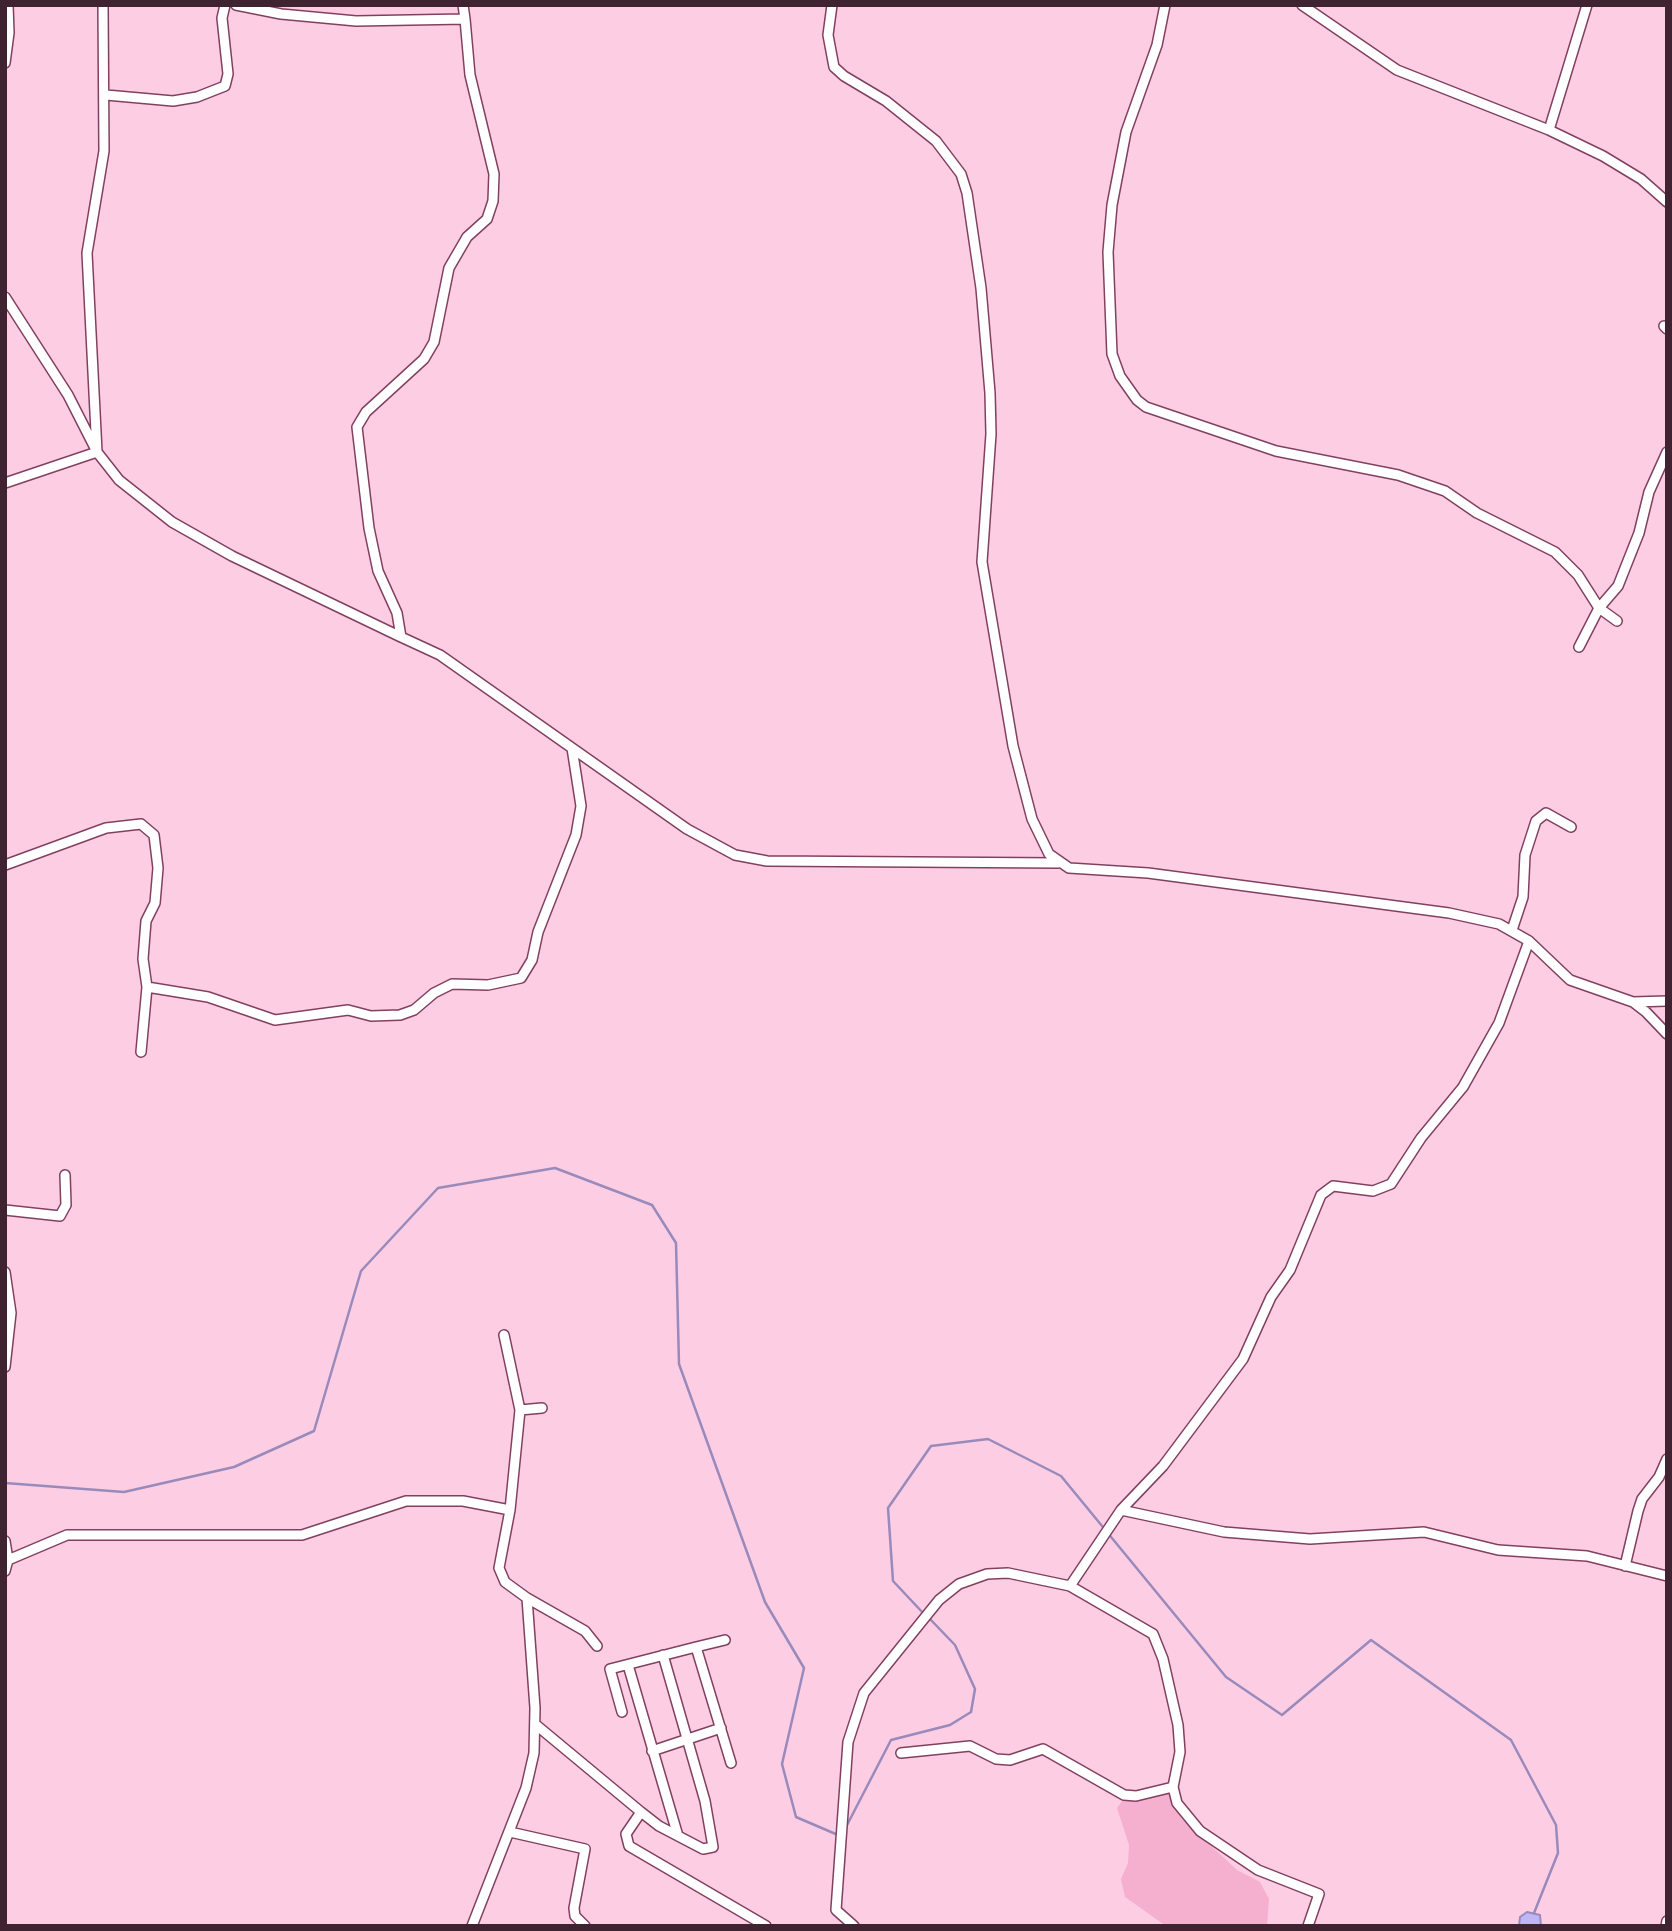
<!DOCTYPE html>
<style>
body{margin:0}
#map{position:relative;width:1672px;height:1931px;overflow:hidden;background:#fdcee3;font-family:"Exo 2",sans-serif}
canvas{display:block}
.frame{position:absolute;inset:0;border:7px solid #402331;pointer-events:none}
</style>
<div id="map">
<canvas width="1672" height="1931"></canvas>
<div class="frame"></div>
</div>
<script>
const c = document.querySelector('canvas').getContext('2d');
c.lineJoin = 'round';
function paint(path, color) {
  c.fillStyle = color;
  c.fill(path, 'evenodd');
}
function shape(rows) {
  const path = new Path2D();
  for (const r of rows) {
    path.moveTo(r[0], r[1]);
    for (let i = 2; i < r.length; i += 2) path.lineTo(r[i], r[i + 1]);
  }
  return path;
}
function trace(path, color, width, dash) {
  c.strokeStyle = color;
  c.lineWidth = width;
  c.lineCap = dash ? 'butt' : 'round';
  c.setLineDash(dash || []);
  c.stroke(path);
}
const green = shape([
 [1169,1792,1181,1818,1237,1870,1260,1882,1269,1899,1267,1926,1166,1926,1125,1897,1121,1879,1128,1863,1129,1845,1117,1808,1123,1800]
]);
const water = shape([
 [1527,1912,1540,1915,1541,1926,1519,1926,1520,1917,1527,1912]
]);
const stream = shape([
 [5,1483,124,1492,234,1467,314,1431,361,1271,438,1188,555,1168,652,1205,676,1243,679,1364,765,1602,804,1668,782,1764,796,1817,838,1835],
 [924,1614,893,1581,888,1508,931,1446,988,1439,1061,1476,1226,1677,1282,1715,1371,1640,1511,1740,1556,1825,1558,1853,1534,1913],
 [846,1827,891,1740,950,1725,971,1712,975,1689,955,1645,929,1618]
]);
const minor = shape([
 [463,5,465,19],
 [832,5,828,35,834,67,844,76,886,101,936,141,961,174,967,193,981,288,990,393,991,434,982,562,1013,746,1032,819,1049,854,1069,868,1148,873,1449,913,1499,924,1529,941,1570,980,1633,1002,1646,1012,1667,1034],
 [1165,5,1157,45,1126,132,1112,205,1108,252,1112,354,1120,376,1137,400,1146,407,1276,451,1398,475,1445,491,1477,513,1555,552,1578,575,1599,608,1617,621],
 [1302,5,1397,70,1549,130,1603,156,1641,179,1667,202],
 [5,63,9,33,8,5],
 [106,95,173,101,197,97,225,86,228,74,222,18,225,5],
 [1549,130,1587,5],
 [5,297,68,395,95,448],
 [1664,326,1667,329],
 [97,452,87,253,104,151,103,5],
 [5,483,97,452,119,480,172,522,232,556,401,637,397,613,378,571,369,528,357,427,366,412,424,359,434,342,449,268,467,237,487,219,493,201,494,174,470,75,465,19,356,21,281,14,236,5],
 [401,637,440,655,687,829,735,855,767,861,1058,863],
 [1579,647,1599,608,1618,586,1639,533,1649,492,1667,452],
 [5,865,106,828,141,824,154,835,158,868,155,903,146,921,143,959,147,987,208,997,275,1020,348,1010,371,1016,400,1015,414,1010,434,993,452,984,488,985,521,978,532,960,538,932,576,835,581,806,572,748],
 [1512,930,1523,897,1525,855,1536,821,1546,813,1571,827],
 [1633,1002,1667,1001],
 [141,1052,147,987],
 [5,1210,60,1216,66,1205,65,1175],
 [5,1272,11,1313,5,1367],
 [504,1335,520,1410,510,1510],
 [520,1410,542,1408],
 [1121,1510,1224,1532,1310,1539,1424,1532,1498,1550,1587,1556,1667,1576],
 [5,1541,8,1560,5,1571],
 [8,1560,67,1535,302,1535,406,1501,463,1501,510,1510,499,1568,505,1582,527,1598,535,1708,534,1753,526,1788,472,1926],
 [1625,1566,1638,1511,1642,1499,1659,1477,1667,1459],
 [1070,1586,1153,1634,1163,1659,1178,1725,1180,1752,1173,1787,1177,1803,1200,1831,1258,1870,1319,1894,1308,1926],
 [527,1598,585,1631,597,1646],
 [696,1647,725,1640],
 [628,1665,678,1836],
 [622,1712,610,1669,696,1647,731,1763],
 [535,1724,641,1812,626,1834,629,1846,766,1926],
 [652,1751,721,1728],
 [901,1753,970,1746,996,1759,1010,1760,1043,1749,1124,1795,1136,1796,1173,1787],
 [641,1812,659,1826,703,1849,713,1847,705,1801,663,1655],
 [510,1832,585,1849,574,1908,575,1916,585,1926],
 [854,1926,836,1910,848,1742,864,1693,939,1600,959,1584,987,1574,1008,1573,1070,1586,1121,1510,1163,1466,1243,1359,1271,1297,1290,1270,1321,1195,1333,1186,1373,1191,1391,1184,1421,1138,1463,1087,1499,1023,1529,941],
 [1666,1926,1667,1921]
]);
paint(green, '#f5afcf');
paint(water, '#bfb6f8');
trace(water, '#998abc', 2);
trace(stream, '#998abc', 2.5);
trace(minor, '#824061', 12);
trace(minor, '#fff', 9);
</script>
